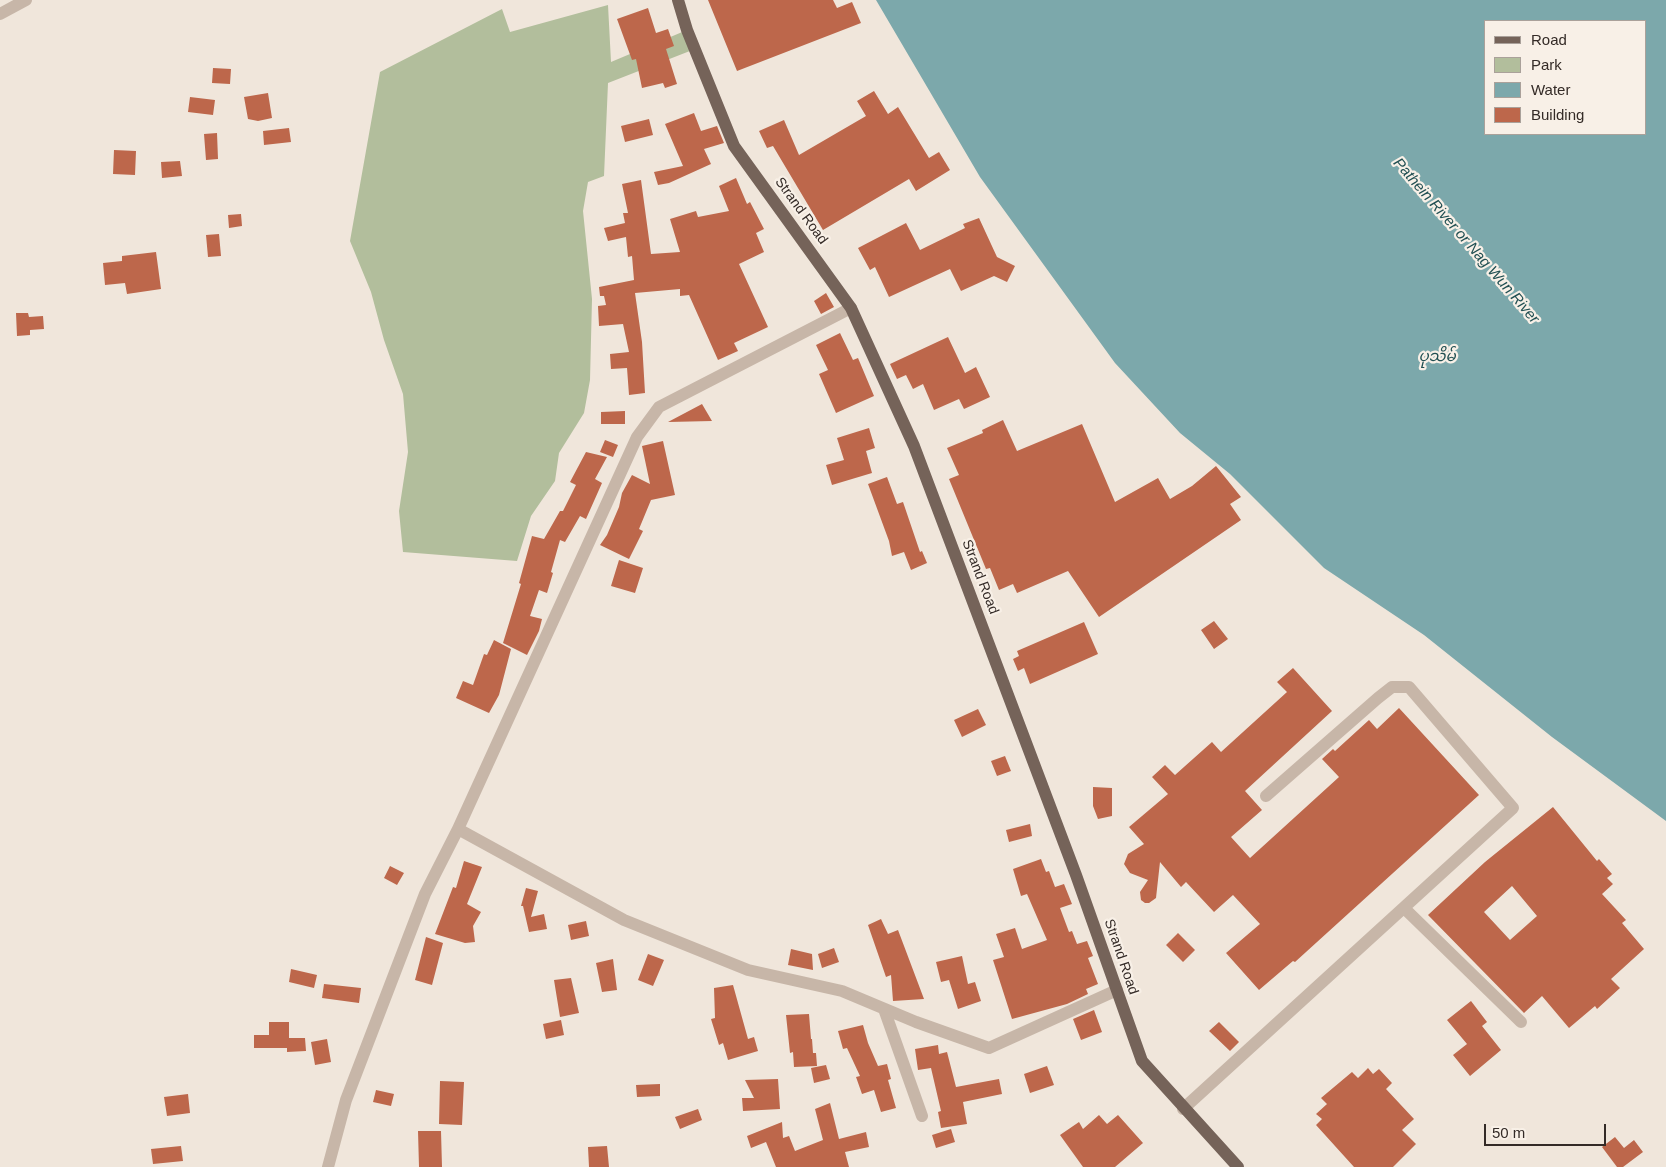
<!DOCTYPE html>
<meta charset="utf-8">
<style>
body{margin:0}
#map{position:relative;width:1666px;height:1167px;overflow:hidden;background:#f0e6db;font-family:Helvetica,sans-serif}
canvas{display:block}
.legend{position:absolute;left:1484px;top:20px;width:162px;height:115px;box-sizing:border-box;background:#f8f0e7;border:1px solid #aaa19a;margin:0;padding:6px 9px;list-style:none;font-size:15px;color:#342b27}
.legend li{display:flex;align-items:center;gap:10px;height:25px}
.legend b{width:25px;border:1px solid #aaa19a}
.scale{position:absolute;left:1484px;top:1124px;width:122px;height:22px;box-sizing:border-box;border:2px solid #342b27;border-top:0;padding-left:6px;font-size:15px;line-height:18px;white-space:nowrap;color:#342b27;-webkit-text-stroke:4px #f8f0e7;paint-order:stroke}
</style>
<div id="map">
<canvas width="1666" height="1167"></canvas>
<ul class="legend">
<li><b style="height:6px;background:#756359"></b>Road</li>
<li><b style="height:14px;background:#b2be9c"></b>Park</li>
<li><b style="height:14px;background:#7ca8ab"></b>Water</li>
<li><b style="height:14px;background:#bd674b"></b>Building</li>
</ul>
<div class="scale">50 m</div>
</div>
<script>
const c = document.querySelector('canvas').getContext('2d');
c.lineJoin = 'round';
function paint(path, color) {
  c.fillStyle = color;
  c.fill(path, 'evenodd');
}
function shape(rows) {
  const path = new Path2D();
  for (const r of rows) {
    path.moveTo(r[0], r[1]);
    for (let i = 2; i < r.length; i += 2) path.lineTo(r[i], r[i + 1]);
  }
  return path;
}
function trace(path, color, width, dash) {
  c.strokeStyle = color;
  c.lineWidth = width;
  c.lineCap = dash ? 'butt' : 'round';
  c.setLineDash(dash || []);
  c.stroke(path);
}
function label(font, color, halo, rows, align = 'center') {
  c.font = font + ' Helvetica,"Noto Sans Myanmar",sans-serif';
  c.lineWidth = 4.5;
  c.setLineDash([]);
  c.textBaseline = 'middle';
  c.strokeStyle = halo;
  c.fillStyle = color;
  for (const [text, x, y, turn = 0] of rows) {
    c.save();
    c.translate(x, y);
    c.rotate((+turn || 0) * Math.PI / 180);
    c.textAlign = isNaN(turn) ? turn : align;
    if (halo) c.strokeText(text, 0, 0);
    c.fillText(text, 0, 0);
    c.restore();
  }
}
const green = shape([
 [608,5,611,62,687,30,695,49,608,83,604,176,588,182,583,211,592,299,590,380,584,413,559,453,555,481,531,516,517,561,403,552,399,511,408,452,403,394,384,340,371,292,350,241,380,72,502,9,510,32]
]);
const water = shape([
 [876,0,1666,0,1666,821,1552,737,1424,635,1324,568,1230,474,1180,433,1115,363,980,177],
 [1485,21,1645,21,1645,134,1485,134]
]);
const building = shape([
 [708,0,833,0,837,8,852,2,861,23,737,71],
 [648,8,656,33,668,29,674,46,666,49,677,84,665,88,663,83,642,88,636,59,632,60,617,19],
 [213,68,231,69,230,84,212,83],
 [874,91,888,114,898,107,929,158,939,152,950,170,916,191,909,179,823,230,773,146,767,148,759,131,784,120,799,155,866,116,857,101],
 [268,93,272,118,258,121,248,119,244,97],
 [190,97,215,100,213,115,188,112],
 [694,113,701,131,717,126,724,143,704,149,711,164,669,183,658,185,654,172,683,166,665,124],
 [649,119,653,135,625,142,621,126],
 [289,128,291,142,264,145,263,131],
 [217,133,218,159,206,160,204,134],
 [114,150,136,151,135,175,113,174],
 [180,161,182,176,162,178,161,162],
 [736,178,747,204,750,202,764,229,756,233,764,252,739,264,768,327,734,343,738,351,718,360,689,295,680,296,680,289,635,293,642,342,645,393,629,395,627,368,611,369,610,354,629,352,623,324,599,326,598,306,606,305,604,296,600,296,599,287,634,280,632,256,628,257,626,237,608,241,604,228,625,223,623,213,628,213,622,184,641,180,651,254,680,252,670,219,696,211,698,217,729,211,719,186],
 [241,214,242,226,229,228,228,215],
 [979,218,997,257,1015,266,1007,282,994,276,961,291,950,269,889,297,875,267,870,270,858,248,906,223,920,250,965,228,963,224],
 [219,234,221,256,208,257,206,235],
 [156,252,161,289,127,294,125,283,105,285,103,263,122,261,122,256],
 [826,293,834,307,821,314,814,301],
 [16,313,28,313,29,317,43,316,44,329,30,330,30,335,17,336],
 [840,333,853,360,858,358,874,396,836,413,819,374,828,370,816,345],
 [948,337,965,373,976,367,990,397,964,409,959,399,934,410,923,384,913,389,906,375,897,379,890,364],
 [702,404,712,421,668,422],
 [625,411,625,424,601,424,601,412],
 [1003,420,1017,451,1082,424,1115,502,1158,478,1170,499,1192,486,1216,466,1241,497,1230,504,1241,520,1099,617,1068,571,1017,593,1013,584,999,590,990,568,986,569,949,479,959,475,947,448,983,433,982,430],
 [869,428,875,448,866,451,872,473,832,485,826,465,844,460,837,438],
 [605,440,618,445,613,457,600,452],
 [663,441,675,495,651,500,639,529,643,531,629,559,600,545,607,535,619,507,622,493,632,475,650,484,642,446],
 [586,452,607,457,595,479,602,483,586,519,580,516,565,542,560,540,551,572,553,573,547,593,539,590,530,616,542,619,539,631,527,655,503,643,521,584,519,583,532,536,544,539,560,511,563,511,576,485,570,482],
 [887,477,897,504,903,502,920,552,922,551,927,563,911,570,904,552,892,556,889,541,868,484],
 [619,560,643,568,635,593,611,586],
 [1214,621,1228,639,1214,649,1201,630],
 [1084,622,1098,654,1030,684,1024,668,1018,671,1013,659,1019,656,1017,651],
 [494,640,511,649,499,695,489,713,456,698,463,681,473,685,484,654,487,655],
 [1293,668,1332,711,1245,791,1262,810,1231,837,1250,858,1339,777,1322,759,1333,749,1335,751,1369,720,1377,729,1399,708,1479,795,1295,962,1293,961,1259,990,1226,953,1260,924,1233,895,1214,912,1186,882,1181,887,1160,862,1156,898,1149,903,1145,903,1141,900,1140,892,1148,880,1130,873,1124,864,1128,854,1144,844,1129,827,1168,794,1152,777,1165,765,1175,775,1212,742,1221,752,1287,692,1277,682],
 [978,709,986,725,962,737,954,720],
 [1005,756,1011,771,997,776,991,761],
 [1093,787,1112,788,1112,816,1098,819,1093,806],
 [1553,807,1597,861,1599,859,1612,874,1607,878,1613,884,1602,894,1626,920,1622,923,1644,949,1611,979,1620,988,1597,1009,1595,1006,1569,1028,1542,996,1524,1013,1428,915,1485,862],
 [1512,886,1537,916,1510,940,1484,912],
 [1030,824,1032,836,1009,842,1006,830],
 [1041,859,1046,872,1049,871,1055,887,1064,884,1072,904,1060,908,1069,932,1072,931,1077,944,1087,941,1093,956,1088,958,1098,984,1086,989,1088,994,1067,1004,1012,1019,993,960,1004,957,996,934,1015,928,1022,949,1047,940,1027,894,1021,896,1013,869],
 [464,861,482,867,467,904,481,912,473,926,475,942,465,943,435,934,453,887,456,888],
 [390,866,404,873,397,885,384,878],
 [526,888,538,891,531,917,544,914,547,929,529,932,523,906,521,906],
 [881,919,888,934,898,930,924,999,893,1001,891,975,886,977,868,925],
 [586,921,589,936,571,940,568,925],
 [1178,933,1195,950,1183,962,1166,945],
 [426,937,443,943,432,985,415,980],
 [834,948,839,962,822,968,818,954],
 [791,949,812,954,813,970,788,965],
 [648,954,664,960,653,986,638,980],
 [962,956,968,984,975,982,981,1001,958,1009,949,980,941,982,936,962],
 [613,959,617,990,602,992,596,963],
 [291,969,317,975,314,988,289,982],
 [571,978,579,1013,560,1017,554,980],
 [324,984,361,988,359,1003,322,998],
 [733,985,748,1039,754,1037,758,1051,728,1060,723,1043,719,1045,711,1019,715,1018,714,988],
 [1471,1001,1487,1022,1482,1026,1501,1050,1470,1076,1453,1055,1467,1044,1447,1020],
 [1094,1010,1102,1032,1081,1040,1073,1019],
 [809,1014,811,1039,812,1039,813,1053,816,1053,817,1066,794,1067,793,1052,790,1053,786,1015],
 [561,1020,564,1035,546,1039,543,1024],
 [269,1022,289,1022,289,1038,305,1038,306,1051,287,1052,287,1048,254,1048,254,1035,269,1035],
 [1219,1022,1239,1042,1230,1051,1209,1031],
 [863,1025,868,1043,878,1066,887,1064,891,1079,888,1080,896,1108,881,1112,874,1090,862,1094,856,1077,860,1076,847,1048,843,1049,838,1031],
 [327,1039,331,1062,315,1065,311,1042],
 [938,1045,939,1054,947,1052,956,1087,999,1079,1002,1094,963,1102,967,1124,941,1128,938,1112,941,1111,931,1068,918,1070,915,1049],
 [826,1065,830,1079,814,1083,811,1068],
 [1047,1066,1054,1085,1030,1093,1024,1074],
 [1368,1068,1373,1074,1379,1069,1392,1083,1386,1089,1414,1119,1402,1130,1416,1144,1393,1167,1354,1167,1316,1125,1322,1119,1316,1114,1327,1104,1321,1098,1352,1072,1358,1078],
 [778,1079,780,1109,743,1111,742,1098,754,1098,745,1080],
 [440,1081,464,1082,462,1125,439,1124],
 [660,1084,660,1096,637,1097,636,1085],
 [376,1090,394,1094,391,1106,373,1102],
 [188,1094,190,1113,167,1116,164,1097],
 [830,1103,839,1139,866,1132,869,1147,845,1152,849,1167,776,1167,766,1142,751,1148,747,1136,782,1122,783,1138,789,1136,795,1151,823,1140,815,1109],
 [698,1109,702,1120,680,1129,675,1117],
 [1099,1115,1107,1124,1118,1115,1143,1143,1115,1167,1083,1167,1060,1135,1079,1122,1083,1129],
 [951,1129,955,1142,936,1148,932,1135],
 [418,1131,441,1131,442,1167,419,1167],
 [1615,1137,1624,1148,1634,1140,1643,1152,1623,1167,1617,1167,1602,1147],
 [181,1146,183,1161,153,1164,151,1149],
 [607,1146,609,1167,589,1167,588,1147]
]);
const minor = shape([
 [0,14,26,0],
 [458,829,624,920,748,970,842,991,916,1022,989,1048,1117,990],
 [1404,908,1521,1022],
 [884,1009,922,1116],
 [1183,1109,1513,808,1409,687,1392,687,1378,698,1266,796],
 [328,1167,346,1100,425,894,458,829,637,437,659,407,851,308]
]);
const major = shape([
 [678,0,687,30,734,146,851,308,914,446,1076,875,1142,1061,1238,1167]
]);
const streetNames = [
 ["Strand Road",801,211,54],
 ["Strand Road",980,577,69],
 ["Strand Road",1121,957,71]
];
const waterNames = [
 ["Pathein River or Nag Wun River",1466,241,49],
 ["ပုသိမ်",1437,357]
];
paint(green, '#b2be9c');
paint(water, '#7ca8ab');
paint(building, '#bd674b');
trace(minor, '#c7b6a8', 12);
trace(major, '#756359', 12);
label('14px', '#342b27', '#f8f0e7', streetNames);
label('italic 15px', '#204f52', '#f8f0e7', waterNames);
</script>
